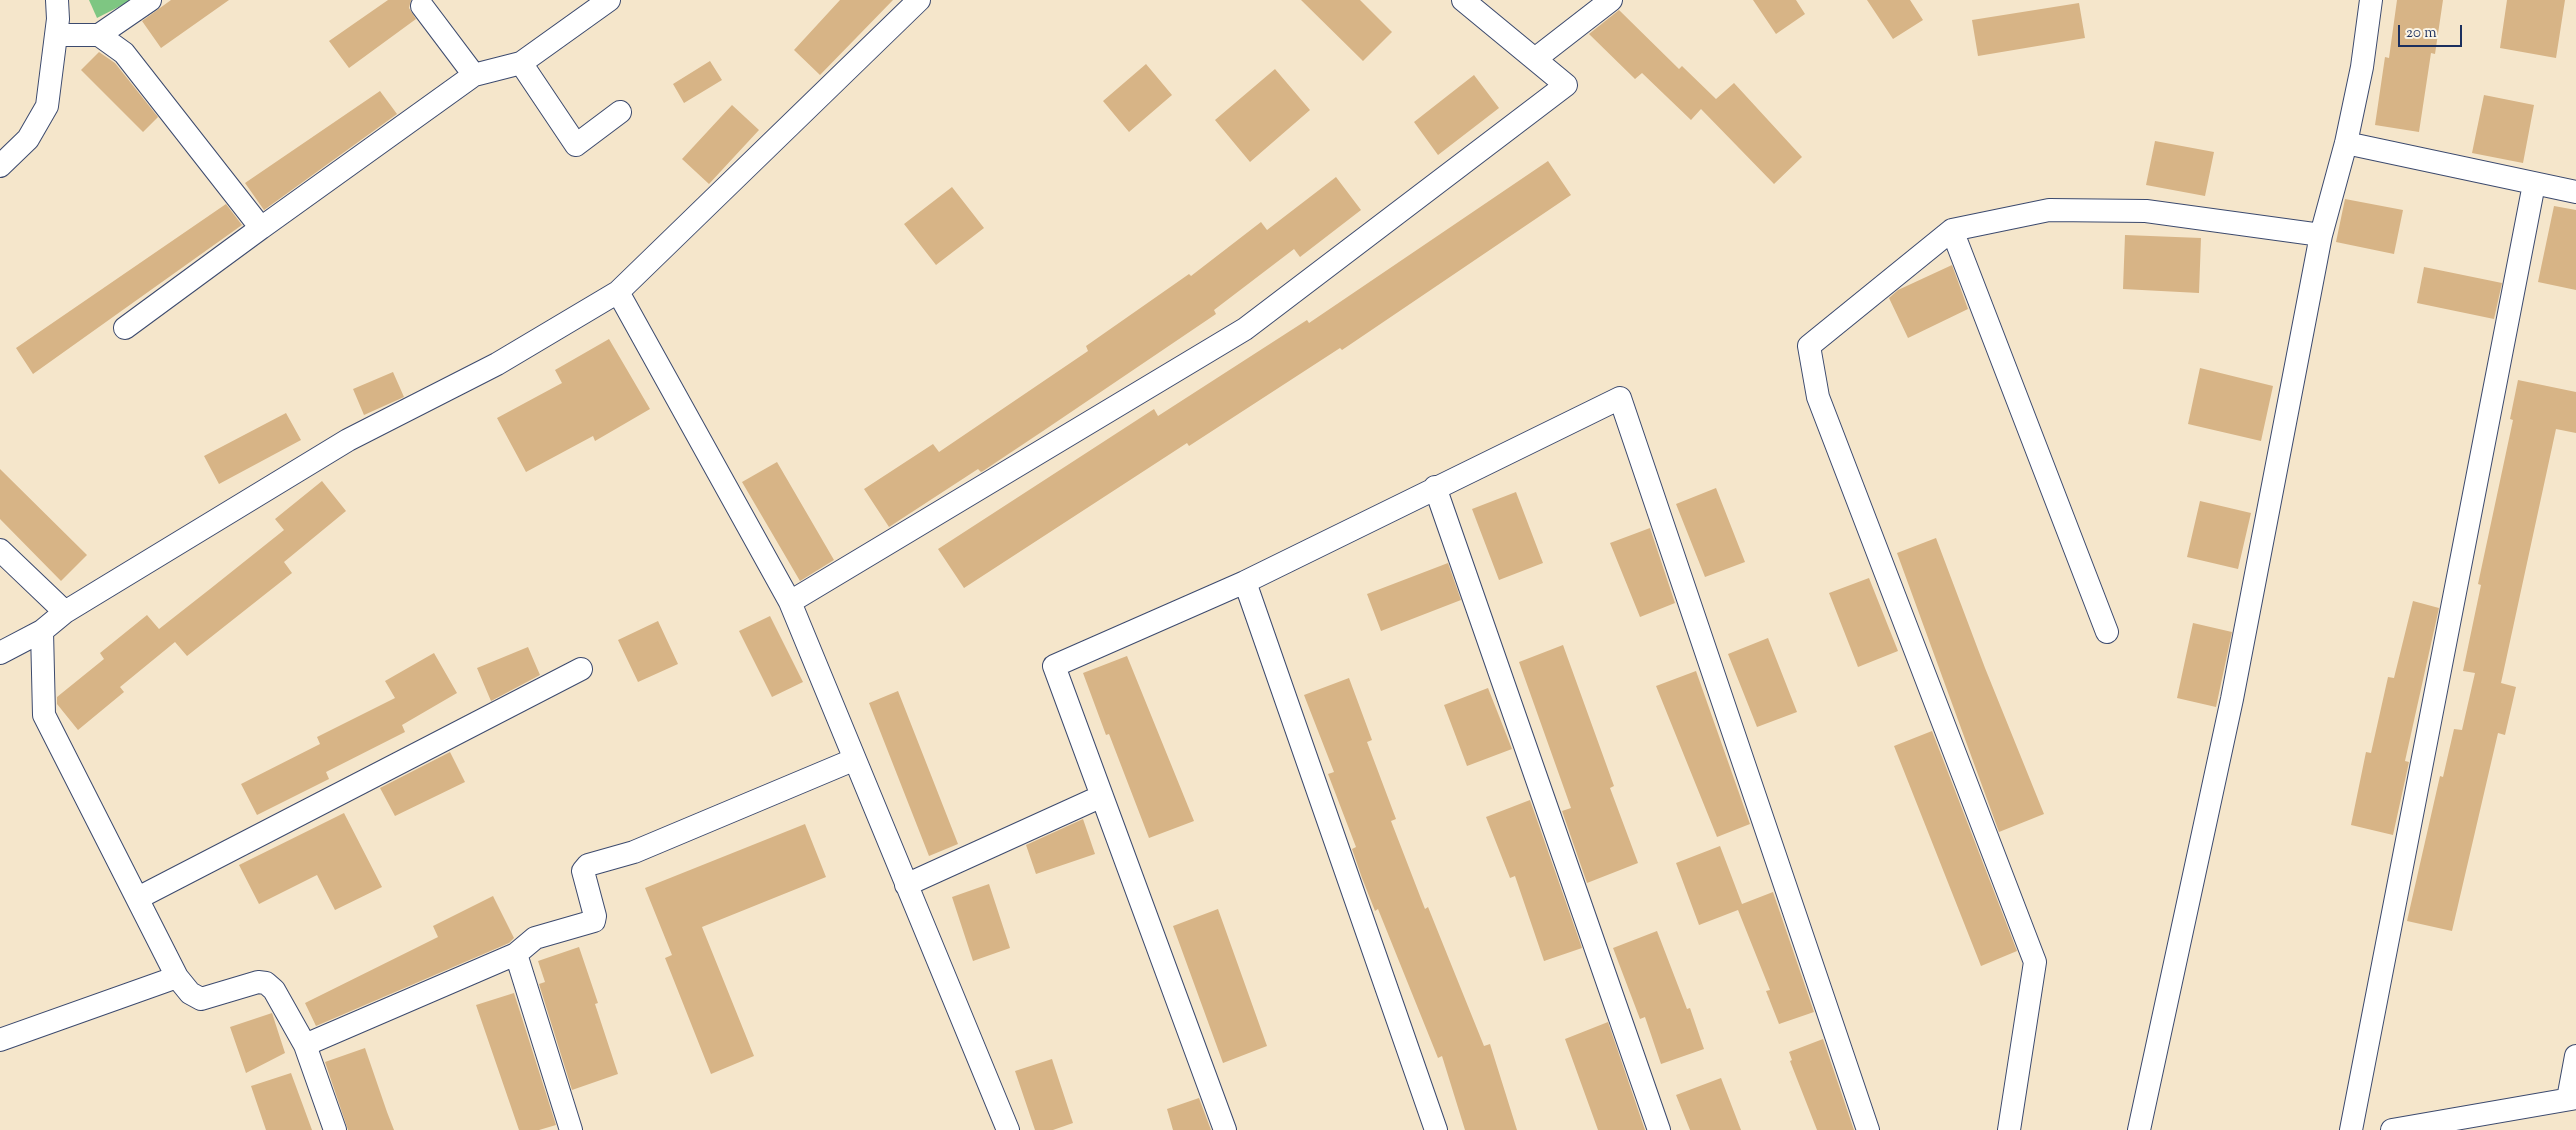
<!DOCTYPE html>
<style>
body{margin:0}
#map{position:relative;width:2576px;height:1130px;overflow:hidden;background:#f5e6cb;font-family:"Sorts Mill Goudy",serif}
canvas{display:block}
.scale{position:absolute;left:2398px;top:25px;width:64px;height:22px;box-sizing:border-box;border:2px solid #1b2f5e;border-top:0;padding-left:6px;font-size:15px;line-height:18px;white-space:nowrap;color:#1b2f5e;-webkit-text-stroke:4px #fcf5e5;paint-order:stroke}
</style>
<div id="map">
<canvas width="2576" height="1130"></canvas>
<div class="scale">20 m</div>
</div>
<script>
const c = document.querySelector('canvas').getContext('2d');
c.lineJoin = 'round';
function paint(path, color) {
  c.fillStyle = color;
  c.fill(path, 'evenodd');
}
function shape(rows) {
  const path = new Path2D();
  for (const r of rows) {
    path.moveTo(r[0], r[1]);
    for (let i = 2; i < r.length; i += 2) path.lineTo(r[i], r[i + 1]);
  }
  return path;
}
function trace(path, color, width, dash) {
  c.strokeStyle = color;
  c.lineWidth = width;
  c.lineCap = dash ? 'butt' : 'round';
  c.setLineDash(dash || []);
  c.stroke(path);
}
const green = shape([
 [89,0,132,0,97,18]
]);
const building = shape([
 [171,0,229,0,161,48,142,21],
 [388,0,411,0,409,8,416,19,349,68,329,41],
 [840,0,893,0,820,75,794,50],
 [1301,0,1360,0,1392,32,1363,61],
 [1753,0,1796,0,1805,14,1776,34],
 [1867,0,1910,0,1923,20,1893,39],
 [2397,0,2443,0,2435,54,2431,53,2419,132,2375,125,2385,57,2389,58],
 [2507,0,2565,0,2556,58,2500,48],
 [2079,3,2085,38,1978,56,1972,20],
 [1619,10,1679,69,1682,66,1716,99,1734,83,1802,157,1774,184,1701,109,1691,120,1642,73,1635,79,1589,34],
 [99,52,115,63,158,117,143,132,81,70],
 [710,61,722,80,684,103,673,84],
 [1146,64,1172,95,1129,132,1103,101],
 [1275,69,1310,110,1250,162,1215,120],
 [1474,75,1499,108,1438,155,1414,122],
 [380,91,397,114,264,210,245,183],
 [2484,95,2534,105,2523,163,2472,153],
 [732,105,759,130,709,184,682,159],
 [2155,141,2214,152,2205,196,2146,185],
 [1548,161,1571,195,1342,350,1340,348,1189,446,1187,443,964,588,938,549,1154,409,1158,416,1307,320,1309,323],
 [1336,177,1361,210,1300,257,1294,249,1214,310,1216,314,1043,431,983,471,981,472,978,469,889,527,864,489,933,444,939,452,1088,351,1086,346,1189,274,1191,276,1261,222,1267,230],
 [952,187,984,228,936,265,904,224],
 [2345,199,2403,210,2394,254,2336,242],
 [226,204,242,225,33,374,16,348],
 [2554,206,2576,210,2576,290,2538,282],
 [2125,235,2201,238,2199,293,2123,289],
 [1952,265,1968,309,1908,338,1889,298,1898,290],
 [2424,267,2502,283,2494,319,2417,303],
 [609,339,650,409,595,441,593,436,526,472,497,418,562,383,555,370],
 [2200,368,2273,386,2261,441,2188,424],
 [393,372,404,397,364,415,353,389],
 [2518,380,2576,392,2576,433,2556,429,2501,683,2516,687,2505,735,2498,733,2452,931,2407,921,2440,776,2443,777,2454,729,2462,730,2475,673,2463,671,2481,585,2478,584,2513,420,2510,419],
 [286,413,301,440,219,484,204,456],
 [777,462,834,560,800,581,742,482],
 [0,469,87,555,61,581,0,519],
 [322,481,346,511,284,562,292,573,187,656,175,642,120,687,124,692,78,730,57,704,57,697,104,659,100,653,147,615,159,629,210,589,284,530,275,519],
 [1716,488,1745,562,1705,577,1676,504],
 [1516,492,1543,563,1499,580,1472,509],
 [2200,501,2251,513,2238,569,2187,557],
 [1650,528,1675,603,1640,617,1610,543],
 [1936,538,1985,668,2044,814,1999,832,1897,553],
 [1448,563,1461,600,1381,631,1367,594],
 [1869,578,1898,651,1858,667,1829,593],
 [2413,601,2439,608,2405,761,2409,762,2393,835,2351,825,2366,752,2371,753,2388,677,2394,678],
 [770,616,803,682,772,697,739,631],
 [658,621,678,664,638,682,618,640],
 [2193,623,2232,632,2216,707,2177,698],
 [1768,638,1797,712,1757,727,1728,654],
 [1563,645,1614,786,1610,788,1638,863,1587,883,1562,811,1571,808,1519,662],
 [528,647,540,675,491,701,477,668],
 [434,653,457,693,402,725,405,732,326,772,329,779,257,815,241,784,320,744,317,737,395,698,385,681],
 [1127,656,1194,821,1149,838,1109,734,1106,735,1083,673],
 [1696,671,1750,824,1717,837,1656,686],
 [1349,678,1372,740,1367,742,1396,819,1391,821,1425,909,1428,907,1484,1046,1490,1044,1517,1130,1465,1130,1442,1056,1438,1058,1378,909,1375,911,1362,878,1352,849,1356,847,1328,774,1334,772,1304,695],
 [1488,688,1512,749,1467,766,1444,705],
 [898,691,958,844,929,856,869,703],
 [1932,731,2017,951,1981,966,1894,746],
 [450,752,465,782,395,816,380,788],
 [1530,800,1582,948,1544,961,1515,876,1510,878,1486,817],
 [344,813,382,887,335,910,317,875,259,904,239,865],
 [1083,819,1095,854,1036,874,1026,845],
 [805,824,826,877,702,927,754,1056,711,1074,665,958,672,955,645,888],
 [1720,846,1742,904,1773,892,1814,1012,1779,1024,1766,991,1770,990,1738,910,1699,925,1676,863],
 [989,884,1010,948,973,961,952,897],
 [493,896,514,938,509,943,316,1026,305,1003,438,937,433,926],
 [1218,909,1267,1046,1223,1063,1173,926],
 [1657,931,1687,1009,1690,1008,1704,1049,1661,1064,1645,1017,1640,1019,1613,948],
 [579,947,598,1003,595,1004,618,1074,572,1090,539,984,545,982,538,961],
 [514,993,556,1125,539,1130,519,1130,476,1005],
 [272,1013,285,1053,246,1073,230,1027],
 [1608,1022,1645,1130,1598,1130,1565,1039],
 [1823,1039,1854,1130,1817,1130,1790,1061,1792,1060,1789,1052],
 [365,1048,387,1112,394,1130,348,1130,325,1062],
 [1052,1059,1073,1123,1053,1130,1035,1130,1015,1071],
 [291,1073,312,1130,266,1130,251,1086],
 [1721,1078,1741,1130,1690,1130,1676,1095],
 [1199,1098,1211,1130,1173,1130,1167,1109]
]);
const minor = shape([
 [56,35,99,35,124,53,261,228,125,328],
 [99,35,150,0],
 [1535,59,1611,0],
 [521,63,576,145,620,112],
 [474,75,521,63,609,0],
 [2346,143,2576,192],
 [0,166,28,139,47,106,58,19,57,0],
 [261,228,474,75,422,6],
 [1952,230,2049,210,2146,211,2321,235],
 [618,292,790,602,1008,1130],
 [1435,487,1659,1130],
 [0,550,65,612],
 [1245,582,1620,398,1868,1130],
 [790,602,1245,329,1566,85,1463,0],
 [42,631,44,715,177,977,190,993,201,999,258,982,266,983,274,990,305,1045,335,1130],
 [0,653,42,631,65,612,348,440,497,364,618,292,919,0],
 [906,885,1102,796],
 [138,898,581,669],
 [516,954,535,938,594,921,595,916,583,871,588,865,634,852,853,760],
 [0,1040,177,977],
 [305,1045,516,954,571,1130],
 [2568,1099,2576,1056],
 [1225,1130,1054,666,1245,582,1436,1130],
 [2009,1130,2035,962,1818,397,1809,346,1952,230,2107,632],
 [2139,1130,2232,699,2321,235,2346,143,2362,67,2371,0],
 [2351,1130,2534,184],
 [2392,1130,2576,1098]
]);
paint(green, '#7ec682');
paint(building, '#d7b486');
trace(minor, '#3c4a6e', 24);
trace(minor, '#fff', 22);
</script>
